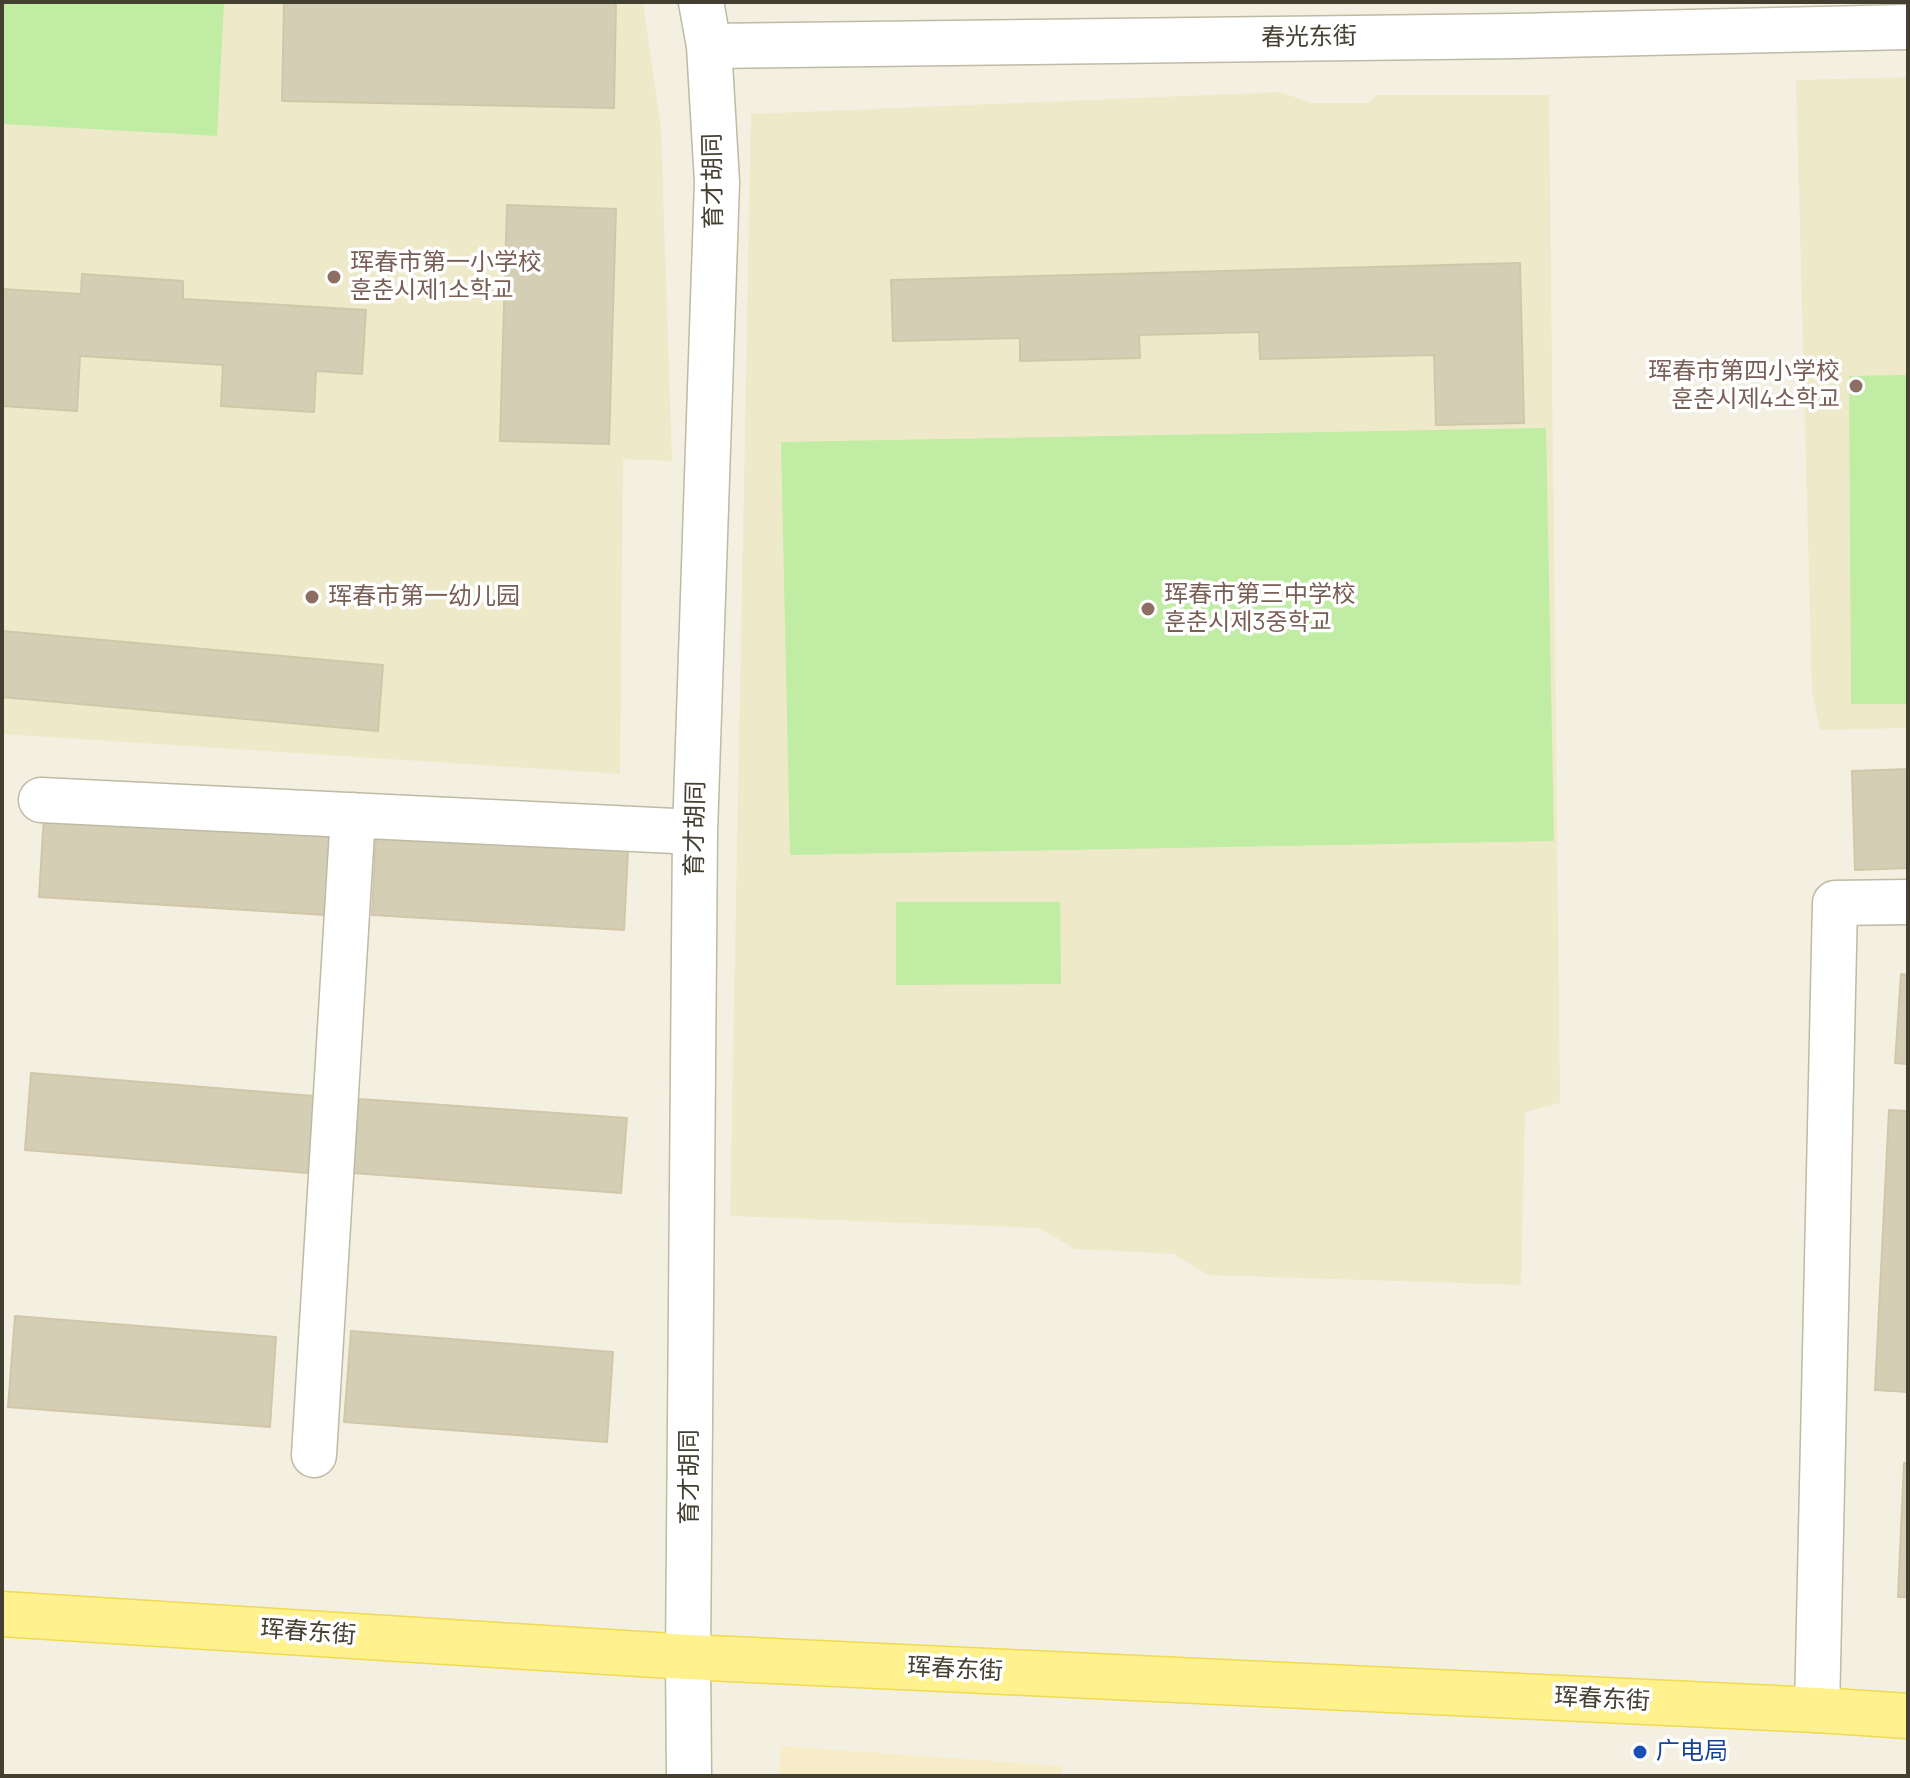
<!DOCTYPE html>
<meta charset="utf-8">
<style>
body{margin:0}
#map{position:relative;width:1910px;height:1778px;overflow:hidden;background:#f3f0e1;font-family:Manrope,sans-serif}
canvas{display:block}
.frame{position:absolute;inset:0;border:4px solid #444031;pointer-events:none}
</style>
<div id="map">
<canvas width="1910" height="1778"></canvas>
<div class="frame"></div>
</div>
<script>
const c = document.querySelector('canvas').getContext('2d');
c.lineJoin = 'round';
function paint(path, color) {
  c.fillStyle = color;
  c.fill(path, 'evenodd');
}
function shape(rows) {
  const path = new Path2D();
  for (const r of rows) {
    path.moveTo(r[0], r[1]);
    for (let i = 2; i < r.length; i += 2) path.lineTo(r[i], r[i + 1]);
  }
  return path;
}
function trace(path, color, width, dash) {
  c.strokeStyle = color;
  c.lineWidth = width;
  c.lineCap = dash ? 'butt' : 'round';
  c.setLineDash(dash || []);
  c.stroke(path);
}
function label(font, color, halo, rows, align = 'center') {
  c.font = font + ' Manrope,"Noto Sans SC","Noto Sans KR",sans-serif';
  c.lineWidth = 7;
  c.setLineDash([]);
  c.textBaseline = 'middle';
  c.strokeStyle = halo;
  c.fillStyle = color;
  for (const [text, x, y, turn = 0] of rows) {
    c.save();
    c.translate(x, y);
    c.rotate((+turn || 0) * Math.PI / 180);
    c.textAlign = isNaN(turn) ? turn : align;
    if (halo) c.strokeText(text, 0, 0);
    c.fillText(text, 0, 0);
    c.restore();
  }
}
const commercial = shape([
 [781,1746,1062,1766,1061,1776,779,1776]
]);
const education = shape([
 [2,2,643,2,661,128,672,461,623,459,620,774,2,734],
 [1908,77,1908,728,1820,730,1812,692,1796,80],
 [1281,92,1310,103,1368,103,1377,95,1549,95,1560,1103,1525,1112,1521,1285,1208,1275,1174,1254,1075,1249,1039,1228,730,1216,751,114]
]);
const green = shape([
 [2,2,224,2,217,136,2,124],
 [1908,375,1908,704,1851,704,1849,376],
 [1546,428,1554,841,790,855,781,442],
 [896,902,1060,902,1061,984,896,985]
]);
const building = shape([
 [284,2,616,2,614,108,282,101,284,2],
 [507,205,616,209,609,444,500,441,507,205],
 [1520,263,1524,423,1436,425,1434,355,1260,359,1259,332,1139,335,1140,358,1020,361,1020,338,893,341,891,280,1520,263],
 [82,274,183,281,183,299,366,310,362,374,316,371,314,412,221,406,223,365,80,356,77,411,2,406,2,289,81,294,82,274],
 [2,631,383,665,378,731,2,697,2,631],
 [1908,769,1908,868,1855,870,1852,771,1908,769],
 [44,815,331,835,326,915,39,897,44,815],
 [376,836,628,851,624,930,372,915,376,836],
 [1901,974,1908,975,1908,1064,1895,1063,1901,974],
 [31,1073,314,1096,308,1173,25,1150,31,1073],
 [359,1099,627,1118,621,1193,353,1173,359,1099],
 [1889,1110,1908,1111,1908,1392,1875,1390,1889,1110],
 [15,1316,276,1337,270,1427,8,1407,15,1316],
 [351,1331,613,1352,607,1442,344,1422,351,1331],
 [1904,1463,1908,1463,1908,1597,1898,1597,1904,1463]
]);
const minor = shape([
 [709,46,1515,36,1908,27],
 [41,800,695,832],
 [314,1455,353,815],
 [1817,1710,1835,903,1908,902],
 [689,1776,688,1657,695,832,717,182,709,46,701,2]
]);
const major = shape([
 [2,1614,688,1657,1817,1710,1908,1716]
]);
const markers = [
 [334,277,8,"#8d6e63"],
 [1856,386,8,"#8d6e63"],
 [312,597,8,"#8d6e63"],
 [1148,609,8,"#8d6e63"],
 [1640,1752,8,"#1a4fb4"]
];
const streetNames = [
 ["春光东街",1309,38,-1],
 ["育才胡同",714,181,-91],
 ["育才胡同",696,829,-89],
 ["育才胡同",690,1477,-90],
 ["珲春东街",308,1633,4],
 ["珲春东街",955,1670,3],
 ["珲春东街",1602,1700,3]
];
const educationNames = [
 ["珲春市第一小学校",350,263],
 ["훈춘시제1소학교",350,291],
 ["珲春市第四小学校",1840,372,"right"],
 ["훈춘시제4소학교",1840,400,"right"],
 ["珲春市第三中学校",1164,595],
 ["훈춘시제3중학교",1164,623],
 ["珲春市第一幼儿园",328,597]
];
const transitNames = [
 ["广电局",1656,1752]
];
paint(commercial, '#f8ecc8');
paint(education, '#eee9c9');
paint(green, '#c0eca4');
paint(building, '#d4ceb5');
trace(building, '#d1c7a8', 2);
trace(minor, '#bebaa3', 47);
trace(major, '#f0da51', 47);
trace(minor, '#fff', 44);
trace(major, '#fff18d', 44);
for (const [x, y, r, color] of markers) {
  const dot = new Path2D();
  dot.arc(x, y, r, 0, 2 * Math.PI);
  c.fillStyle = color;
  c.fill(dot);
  trace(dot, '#fff', 3);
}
label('24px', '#444031', '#fff', streetNames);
label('24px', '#785e54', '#fff', educationNames, 'left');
label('24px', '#164399', '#fff', transitNames, 'left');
</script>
